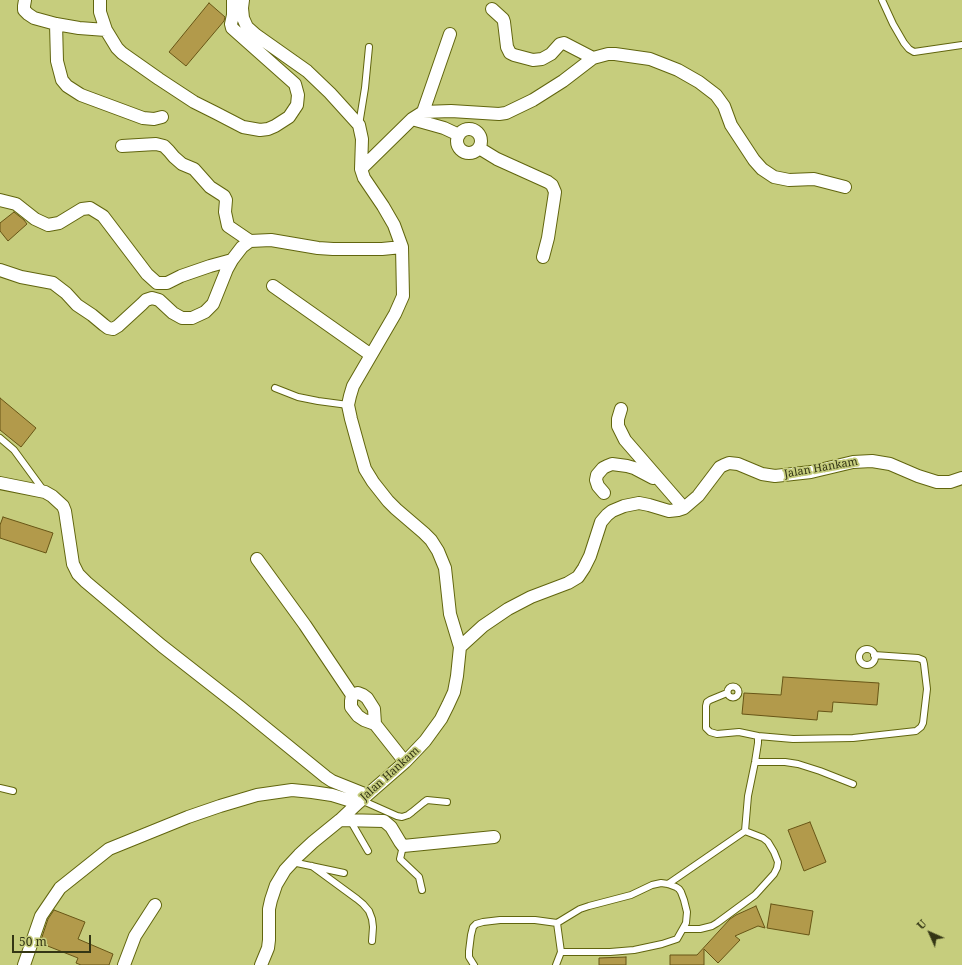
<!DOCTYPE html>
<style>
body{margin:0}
#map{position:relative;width:962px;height:965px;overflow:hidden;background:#c6cd7d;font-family:"Noto Serif",serif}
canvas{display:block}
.north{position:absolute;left:910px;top:913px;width:40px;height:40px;-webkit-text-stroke:3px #c6cd7d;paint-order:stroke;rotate:315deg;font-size:11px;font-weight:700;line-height:16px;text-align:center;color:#343615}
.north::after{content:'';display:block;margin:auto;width:14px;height:18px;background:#343615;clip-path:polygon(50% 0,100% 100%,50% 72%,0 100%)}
.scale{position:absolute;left:12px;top:935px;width:79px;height:18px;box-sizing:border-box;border:2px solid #343615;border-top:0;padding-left:5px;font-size:12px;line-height:14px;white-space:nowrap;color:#343615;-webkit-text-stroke:3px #c6cd7d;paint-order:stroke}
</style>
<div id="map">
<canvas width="962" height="965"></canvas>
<div class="north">U</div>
<div class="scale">50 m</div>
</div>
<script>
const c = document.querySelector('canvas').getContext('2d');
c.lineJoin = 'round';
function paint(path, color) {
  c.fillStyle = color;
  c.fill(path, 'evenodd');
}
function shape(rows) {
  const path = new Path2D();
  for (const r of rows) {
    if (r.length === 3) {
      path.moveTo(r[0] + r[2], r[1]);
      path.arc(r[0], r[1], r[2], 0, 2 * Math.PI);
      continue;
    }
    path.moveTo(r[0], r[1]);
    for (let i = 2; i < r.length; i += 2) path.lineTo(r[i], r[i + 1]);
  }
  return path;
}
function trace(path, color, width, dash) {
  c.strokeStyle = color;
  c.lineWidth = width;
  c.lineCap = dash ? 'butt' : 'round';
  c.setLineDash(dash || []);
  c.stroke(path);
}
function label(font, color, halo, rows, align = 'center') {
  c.font = font + ' "Noto Serif",serif';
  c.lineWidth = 3.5;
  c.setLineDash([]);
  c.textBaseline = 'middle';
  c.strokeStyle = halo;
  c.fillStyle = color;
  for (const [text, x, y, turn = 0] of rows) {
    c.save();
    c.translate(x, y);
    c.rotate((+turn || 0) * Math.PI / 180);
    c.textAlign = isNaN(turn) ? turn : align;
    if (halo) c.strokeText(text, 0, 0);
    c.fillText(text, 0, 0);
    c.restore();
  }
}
const building = shape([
 [209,3,225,17,224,21,186,66,169,52,209,3],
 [14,212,24,220,27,224,8,241,0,231,0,223,14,212],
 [0,398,36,428,21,447,0,430,0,398],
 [3,517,53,533,46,553,0,538,0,525,3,517],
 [783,677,879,683,877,705,833,702,832,712,818,711,817,720,742,714,744,693,781,695,783,677],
 [810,822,826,862,804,871,788,830,810,822],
 [771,904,813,911,809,935,767,928,771,904],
 [756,906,765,928,758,926,735,936,740,940,718,963,704,949,704,965,670,965,670,955,697,955,730,919,736,915,756,906],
 [54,910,85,922,78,939,113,954,109,965,81,965,76,963,78,958,40,943,48,919,54,910],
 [626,957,626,965,599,965,599,958,626,957]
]);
const service = shape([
 [882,0,893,24,904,43,909,49,914,52,962,45],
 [359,125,365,88,369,47],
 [275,388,298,397,318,401,348,405],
 [0,438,14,450,44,491],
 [867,657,8],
 [733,692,5.5],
 [727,693,710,700,707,702,706,706,706,728,710,732,717,734,739,732,758,736],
 [755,762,785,762,798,764,820,771,853,784],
 [0,788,13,791],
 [361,800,397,816,402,817,408,815,412,812,423,803,427,800,447,802],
 [350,820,368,851],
 [403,846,400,859,419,877,422,890],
 [292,862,344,873],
 [312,866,357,899,363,904,369,911,372,919,373,927,372,941],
 [668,884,745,831,748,796,755,762,758,743,758,736,793,739,853,738,916,731,921,727,923,723,927,689,924,664,923,660,918,658,874,655],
 [557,923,580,909,589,906,631,895,652,885,661,883,668,884,676,887,679,889,681,892,684,900,687,912,686,923,677,939,662,944,634,950,610,952,561,952],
 [683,929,700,929,712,926,717,923,755,895,774,874,777,868,778,862,774,852,768,842,763,838,745,831],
 [474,965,469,957,469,951,471,935,473,927,476,924,483,922,500,920,535,920,557,923,561,952,556,965]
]);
const minor = shape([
 [25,0,24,6,24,10,28,14,34,18,56,24,79,28,106,30],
 [100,0,100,12,106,30,117,48,122,53,159,79,194,102,216,113,243,127,260,130,268,129,275,126,289,117,297,105,298,95,295,84,232,28,231,24,233,15,233,0],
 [243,0,242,8,243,18,247,27,256,35,307,71,330,93,359,125,362,139,361,169,364,178,383,206,394,225,402,247,403,296,395,314,353,386,350,396,348,405,351,419,359,448,365,469,373,482,388,501,396,509,424,533,431,540,438,551,445,568,450,614,460,647],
 [492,9,503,19,504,22,507,47,510,53,514,55,533,60,542,59,551,54,560,44,564,43,593,58],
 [56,24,57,61,62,80,67,86,81,95,143,118,154,119,162,117],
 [423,112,450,34],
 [412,119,444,128,459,135],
 [469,141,12],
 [122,146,156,144,164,146,169,151,174,157,182,164,194,169,210,187,224,196,226,200,225,212,228,226,250,241],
 [479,148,497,159,548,182,552,185,555,192,554,199,548,238,543,257],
 [361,169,412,119,423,112,451,111,499,114,506,113,533,100,563,81,593,58,608,54,615,54,650,59,678,70,699,82,716,95,724,106,731,125,754,160,762,169,774,177,789,180,814,179,845,187],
 [0,200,16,204,35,219,48,225,59,223,82,209,90,208,103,216,147,274,157,283,167,283,181,276,210,266,232,260],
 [0,270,21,277,53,283,66,293,77,305,92,315,104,325,108,328,113,329,118,326,142,304,146,300,152,298,159,300,173,313,182,318,192,318,205,312,213,304,227,269,232,260,242,247,250,241,271,240,318,248,333,249,382,249,402,247],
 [273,286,371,355],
 [621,409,618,419,618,426,625,440,684,508],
 [0,483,45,492,52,496,63,506,65,511,73,564,78,574,86,582,162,646,240,707,326,777,332,781,367,795],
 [604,493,598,486,596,480,597,475,603,468,607,466,612,464,627,466,634,468,653,478],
 [257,559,305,625,352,695,351,701,351,707,358,716,364,720,375,724,405,762],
 [352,695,358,693,363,695,367,698,374,709,375,724],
 [340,820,384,821,391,827,400,842,403,846,494,837],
 [24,965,41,916,60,888,109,849,188,817,220,806,257,795,292,790,312,792,332,795,358,803],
 [124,965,135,936,155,905],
 [261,965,268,948,269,940,269,909,271,900,276,885,285,870,299,855,313,842,340,820,358,803,405,762,425,741,441,719,448,705,454,692,457,676,460,647,483,626,508,609,531,597,568,583,578,577,584,568,590,556,601,522,607,515,612,511,624,506,639,503,649,505,669,511,678,510,684,508,698,496,720,467,724,465,729,463,738,464,762,474,775,476,811,472,853,462,872,461,890,464,918,476,937,482,950,482,962,478]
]);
const streetNames = [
 ["Jalan Hankam",821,468,-10],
 ["Jalan Hankam",390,774,-42]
];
paint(building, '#b29a4b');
trace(building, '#675516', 1);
trace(service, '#61650e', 8);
trace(minor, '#61650e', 14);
trace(service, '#fff', 6);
trace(minor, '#fff', 12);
label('11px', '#343615', '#c6cd7d', streetNames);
</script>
